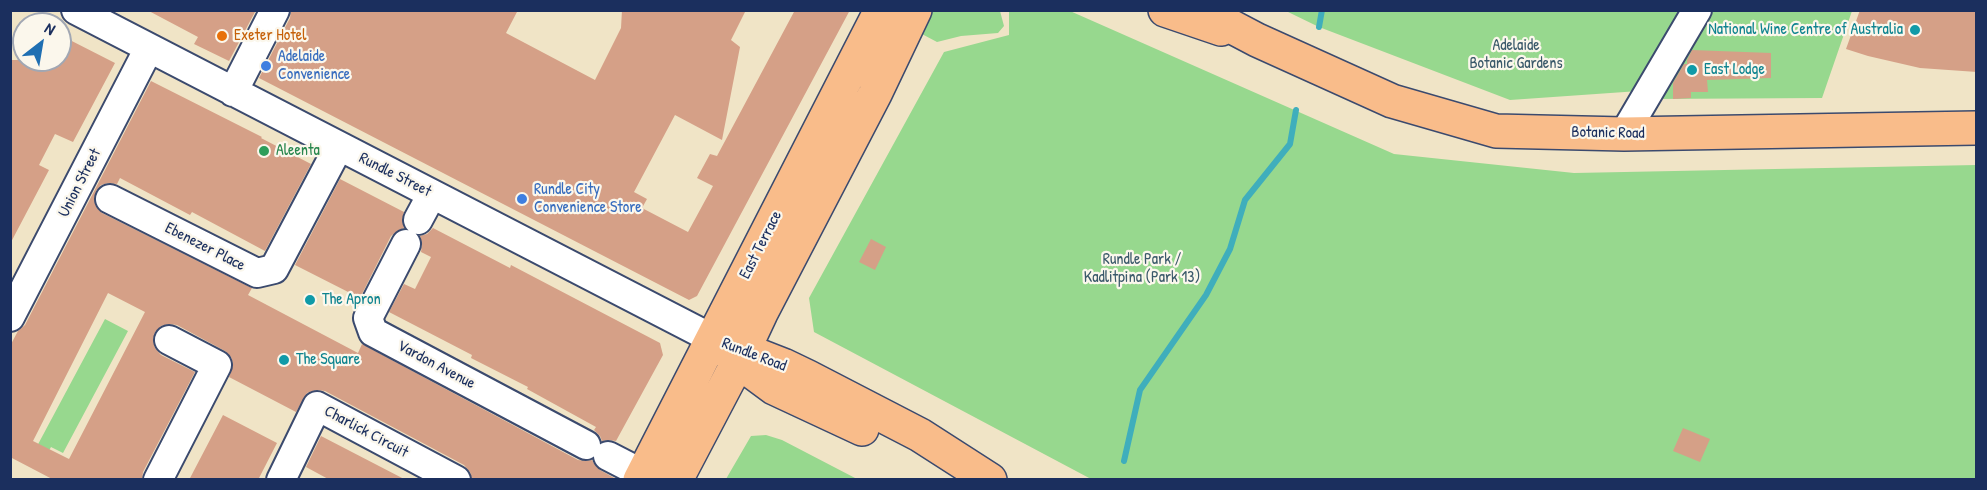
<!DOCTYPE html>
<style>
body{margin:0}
#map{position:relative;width:1987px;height:490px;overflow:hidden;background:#f0e4c6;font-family:"Patrick Hand",sans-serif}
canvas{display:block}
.frame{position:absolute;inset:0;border:12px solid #1b2f5e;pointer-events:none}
.north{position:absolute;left:12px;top:12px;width:60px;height:60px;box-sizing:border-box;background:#fbf7ec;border:2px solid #a1a7b3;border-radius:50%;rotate:31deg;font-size:16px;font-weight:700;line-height:24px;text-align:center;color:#1b2f5e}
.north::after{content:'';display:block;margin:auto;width:21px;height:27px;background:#1f6fb2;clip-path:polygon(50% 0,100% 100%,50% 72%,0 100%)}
</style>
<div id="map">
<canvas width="1987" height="490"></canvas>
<div class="frame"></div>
<div class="north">N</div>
</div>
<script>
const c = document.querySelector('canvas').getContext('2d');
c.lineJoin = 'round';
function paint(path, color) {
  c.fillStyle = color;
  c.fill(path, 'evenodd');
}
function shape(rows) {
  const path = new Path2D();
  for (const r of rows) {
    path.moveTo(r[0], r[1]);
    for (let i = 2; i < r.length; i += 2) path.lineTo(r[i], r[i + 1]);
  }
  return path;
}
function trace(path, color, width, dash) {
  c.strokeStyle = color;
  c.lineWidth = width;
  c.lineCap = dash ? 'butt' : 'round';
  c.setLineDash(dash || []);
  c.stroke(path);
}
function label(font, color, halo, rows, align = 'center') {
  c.font = font + ' "Patrick Hand",sans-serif';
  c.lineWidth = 4.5;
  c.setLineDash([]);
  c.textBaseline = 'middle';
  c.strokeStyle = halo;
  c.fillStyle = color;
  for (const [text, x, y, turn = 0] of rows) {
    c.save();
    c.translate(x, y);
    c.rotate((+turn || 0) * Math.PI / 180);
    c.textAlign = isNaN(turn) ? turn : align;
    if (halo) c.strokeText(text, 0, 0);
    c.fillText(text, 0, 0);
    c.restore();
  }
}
const green = shape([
 [931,11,1000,11,1004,26,998,33,961,36,937,42,920,33],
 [1009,11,1070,11,1394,154,1574,173,1976,165,1976,479,1091,479,814,332,809,298,944,52,1009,35],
 [1286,11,1852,11,1822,98,1651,99,1639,91,1510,100,1319,27],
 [105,319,128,331,63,453,51,447,39,469,28,463],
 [766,435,782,440,857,479,726,479,751,436]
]);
const stream = shape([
 [1319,27,1322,10],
 [1124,461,1140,390,1206,295,1230,249,1245,200,1290,144,1296,110]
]);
const building = shape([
 [147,10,256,10,229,61,194,44,198,37],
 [291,10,518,10,506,33,595,80,621,28,622,10,746,10,731,40,740,47,722,140,675,115,634,192,647,199,642,208,688,232,713,186,697,178,710,154,717,156,795,10,850,10,697,296,689,300,259,78,290,18],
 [1860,10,1977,10,1977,72,1920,68,1868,56,1846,49],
 [60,35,115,63,73,142,55,134,39,165,49,170,10,244,10,60,60,60],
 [1692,50,1771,53,1771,78,1707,80,1708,92,1691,92,1691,98,1673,99,1673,83,1684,64,1687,64,1687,60],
 [151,81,262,137,261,138,311,164,265,251,192,212,190,215,120,178,117,184,108,183,101,185,96,191,94,201,97,208,102,213,252,288,248,295,358,353,362,344,578,460,586,461,592,460,595,465,600,470,618,480,472,480,470,472,464,465,325,391,316,390,307,393,296,412,229,377,233,364,231,357,225,351,177,325,169,324,161,326,155,332,153,340,155,348,161,355,195,372,143,472,142,480,54,480,10,457,10,346,18,331,25,325],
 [108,293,145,312,69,459,33,441],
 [340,179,404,212,402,220,404,228,397,231,391,236,360,298,295,265],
 [433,228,510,268,511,265,660,343,663,355,616,441,608,440,602,441,600,436,594,430,596,427,527,389,528,387,471,358,472,355,389,312,404,284,415,289,431,257,421,252,422,244,420,236,427,234],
 [871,239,886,247,875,270,859,262],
 [223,415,277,443,258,480,189,480],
 [1683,428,1710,439,1700,462,1673,451],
 [321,436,406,480,330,480,306,467]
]);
const minor = shape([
 [76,10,713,339],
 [233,92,275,10],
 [1624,134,1697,10],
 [110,199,257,273,274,269,339,146],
 [418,220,432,194],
 [406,244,368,318,373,332,586,445],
 [10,317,149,48],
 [608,456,643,474],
 [158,480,217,365,169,340],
 [281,480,317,406,456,480]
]);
const major = shape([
 [1165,10,1221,29],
 [1200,10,1257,40,1392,101,1496,131,1624,134,1976,128],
 [724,342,783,365,808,377,920,435,990,480],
 [732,357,774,388,862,429],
 [640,480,881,10],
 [676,480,738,362,761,313,875,94,915,10]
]);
const markers = [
 [1915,30,6,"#0f9aa8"],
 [222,36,6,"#e8710a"],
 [266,66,6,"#3f7fe0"],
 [1692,70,6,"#0f9aa8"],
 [264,151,6,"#2e9e5b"],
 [522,199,6,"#3f7fe0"],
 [310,300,6,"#0f9aa8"],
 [284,360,6,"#0f9aa8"]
];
const cultureNames = [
 ["National Wine Centre of Australia",1903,30,"right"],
 ["East Lodge",1704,70],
 ["The Apron",322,300],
 ["The Square",296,360]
];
const foodNames = [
 ["Exeter Hotel",234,36]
];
const parkNames = [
 ["Adelaide",1516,46],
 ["Botanic Gardens",1516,64],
 ["Rundle Park /",1142,260],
 ["Kadlitpina (Park 13)",1142,278]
];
const shopNames = [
 ["Adelaide",278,57],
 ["Convenience",278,75],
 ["Rundle City",534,190],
 ["Convenience Store",534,208]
];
const streetNames = [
 ["Botanic Road",1608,133,1],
 ["Rundle Street",395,175,27],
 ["Union Street",80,183,-63],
 ["East Terrace",761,245,-63],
 ["Ebenezer Place",205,247,27],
 ["Rundle Road",754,355,21],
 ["Vardon Avenue",436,365,28],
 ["Charlick Circuit",366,432,28]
];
const leisureNames = [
 ["Aleenta",276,151]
];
paint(green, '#97d88e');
trace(stream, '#3faebc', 6);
paint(building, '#d5a087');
trace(minor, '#3b4a6e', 32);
trace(major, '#3b4a6e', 36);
trace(minor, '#fff', 28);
trace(major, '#f9bc8a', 33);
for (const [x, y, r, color] of markers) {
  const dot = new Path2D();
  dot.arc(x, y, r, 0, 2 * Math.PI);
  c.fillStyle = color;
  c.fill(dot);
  trace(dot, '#fbf7ec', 2);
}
label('16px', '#0d838f', '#fbf7ec', cultureNames, 'left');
label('16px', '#c56008', '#fbf7ec', foodNames, 'left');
label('16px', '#3a596a', '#fbf7ec', parkNames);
label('16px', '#366cbe', '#fbf7ec', shopNames, 'left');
label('16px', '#1b2f5e', '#fbf7ec', streetNames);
label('16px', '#27864d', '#fbf7ec', leisureNames, 'left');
</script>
